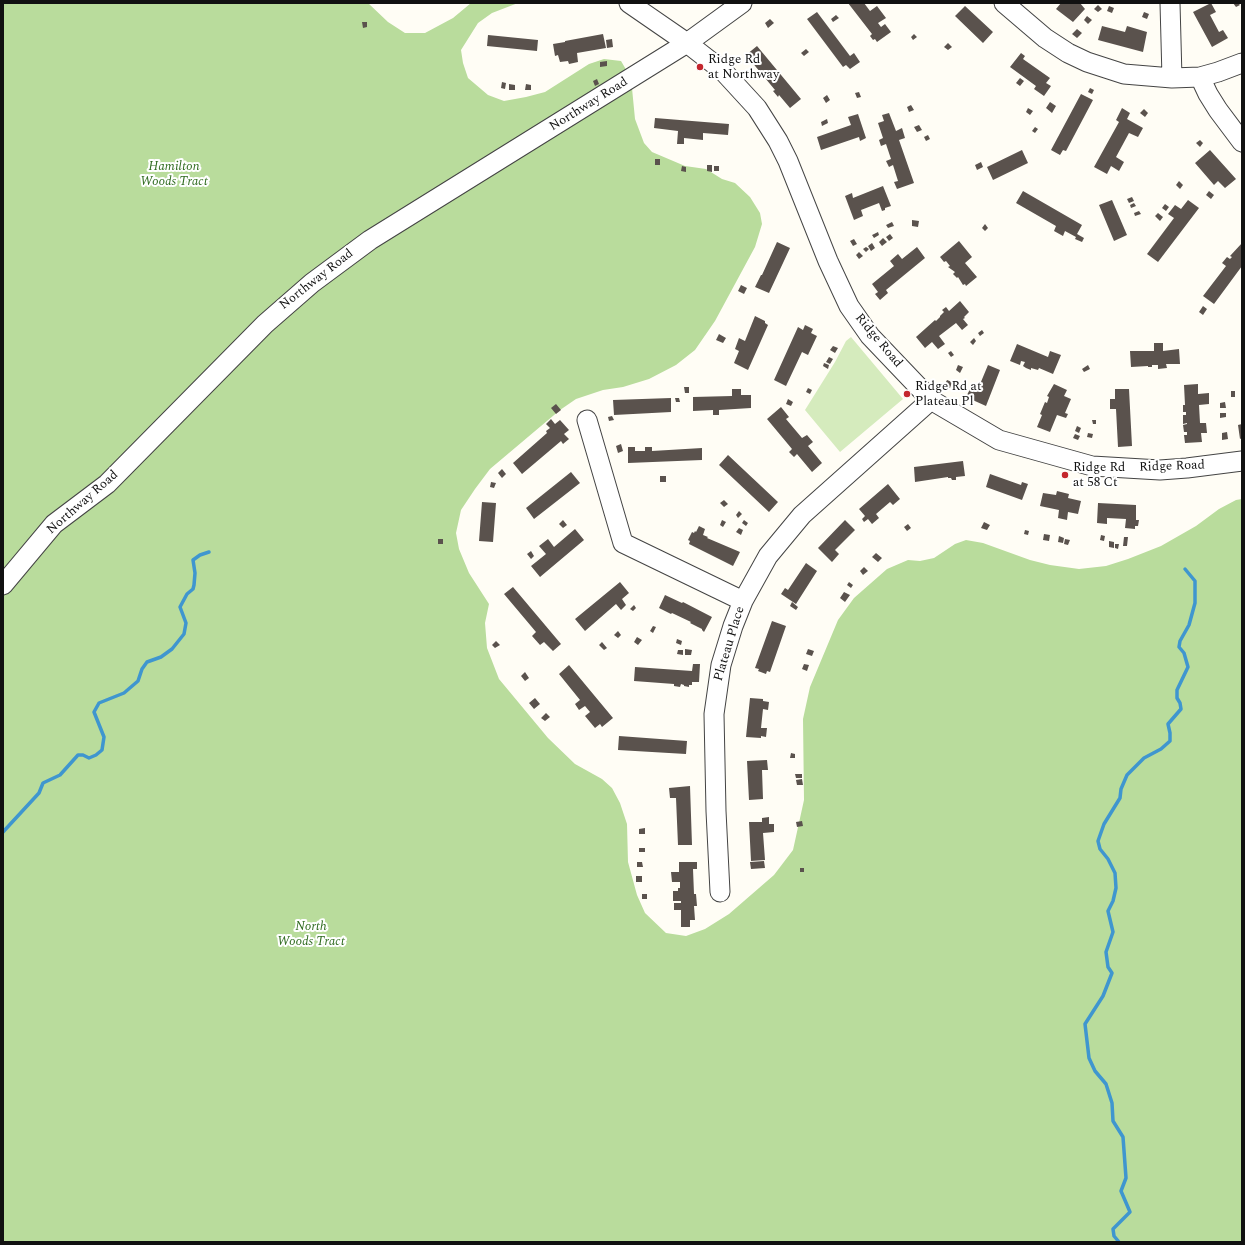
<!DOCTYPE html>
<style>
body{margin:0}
#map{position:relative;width:1245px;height:1245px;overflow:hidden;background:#fffdf5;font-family:Spectral,serif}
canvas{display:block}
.frame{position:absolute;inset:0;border:4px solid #111;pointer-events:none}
</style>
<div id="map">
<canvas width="1245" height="1245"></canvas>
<div class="frame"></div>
</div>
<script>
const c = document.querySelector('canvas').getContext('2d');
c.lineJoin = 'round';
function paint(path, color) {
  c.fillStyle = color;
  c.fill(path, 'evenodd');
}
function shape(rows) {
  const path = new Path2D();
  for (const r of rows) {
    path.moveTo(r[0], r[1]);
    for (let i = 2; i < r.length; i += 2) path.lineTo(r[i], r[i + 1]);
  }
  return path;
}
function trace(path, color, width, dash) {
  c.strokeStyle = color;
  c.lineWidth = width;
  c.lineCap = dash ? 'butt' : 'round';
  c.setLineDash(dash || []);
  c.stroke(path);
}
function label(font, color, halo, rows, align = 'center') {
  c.font = font + ' Spectral,serif';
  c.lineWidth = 4;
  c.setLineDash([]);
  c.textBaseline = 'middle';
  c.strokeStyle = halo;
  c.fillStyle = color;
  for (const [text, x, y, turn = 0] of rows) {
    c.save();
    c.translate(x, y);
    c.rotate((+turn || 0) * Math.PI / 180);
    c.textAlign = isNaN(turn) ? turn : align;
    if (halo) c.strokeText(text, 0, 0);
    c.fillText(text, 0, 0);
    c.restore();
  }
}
const green = shape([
 [851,337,903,399,840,452,805,410,835,362,846,341]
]);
const forest = shape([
 [3,3,368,3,388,22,405,33,425,33,453,18,471,3,518,3,492,13,478,23,461,50,463,63,468,78,488,95,504,101,526,97,545,92,589,64,604,59,621,61,631,78,635,119,644,143,652,152,685,166,706,169,722,179,735,183,750,197,760,213,762,224,755,247,715,321,695,350,676,365,649,379,623,387,603,390,576,399,560,410,490,469,475,489,461,510,456,533,459,549,469,573,489,604,485,623,487,648,499,679,548,738,575,764,602,779,612,788,620,803,627,824,628,862,637,895,645,913,666,933,686,936,705,929,729,914,774,875,793,850,804,800,803,719,810,687,838,620,854,598,887,569,908,560,920,561,934,558,955,544,966,540,983,543,1030,560,1050,565,1079,569,1106,566,1128,559,1161,546,1196,526,1219,509,1236,500,1242,499,1242,1242,3,1242]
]);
const stream = shape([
 [3,832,39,793,43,783,60,775,78,755,83,755,89,758,96,755,102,750,104,737,94,712,99,703,124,693,138,681,142,669,147,662,161,657,172,649,184,634,186,623,180,607,187,594,193,589,194,585,195,573,193,560,200,555,209,552],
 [1119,1242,1114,1236,1113,1229,1130,1212,1121,1191,1126,1178,1123,1137,1113,1121,1112,1103,1106,1084,1095,1071,1089,1058,1085,1024,1103,996,1112,973,1108,967,1106,952,1113,932,1108,911,1113,901,1116,888,1115,873,1108,859,1100,849,1098,841,1104,824,1120,798,1121,789,1127,775,1144,758,1161,749,1170,741,1170,733,1168,724,1181,709,1180,703,1177,698,1177,690,1188,667,1184,653,1179,647,1180,641,1189,625,1195,603,1195,581,1185,569]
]);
const building = shape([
 [848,3,864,3,870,11,877,6,886,18,878,23,881,27,885,24,891,32,877,42,875,39,873,40,870,36,872,34],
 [1061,3,1080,3,1085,9,1073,22,1056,9],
 [1211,3,1216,12,1210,15,1219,32,1223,30,1228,38,1212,47,1193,12],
 [1233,3,1238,3,1240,5,1236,7],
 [1098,5,1102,9,1098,12,1094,9],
 [965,6,993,32,983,43,955,16],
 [1109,6,1114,8,1112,13,1107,11],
 [817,12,850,56,854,53,860,62,850,69,846,65,843,67,807,19],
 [1144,12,1149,14,1147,19,1142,17],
 [836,15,839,18,833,22,831,19],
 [1087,16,1092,20,1088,24,1084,20],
 [770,19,774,23,768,28,765,23],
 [362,22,367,22,367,27,363,28],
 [1102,26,1125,32,1127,26,1147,32,1143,52,1098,40],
 [1077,29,1082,33,1077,38,1072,34],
 [603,34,606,48,577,53,578,62,569,64,568,61,560,62,558,55,555,56,553,44,565,42,565,41],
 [914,34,917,37,913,40,911,37],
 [488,35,538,40,537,51,487,46],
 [612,39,613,47,607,48,606,40],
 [948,43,952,47,948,50,944,47],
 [757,46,801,99,790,108,779,95,778,97,773,91,775,90,746,55],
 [806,49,809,52,804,56,801,53],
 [1021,53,1025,56,1023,59,1050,78,1046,83,1051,86,1044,96,1034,89,1036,86,1010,67],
 [607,61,607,66,600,67,600,62],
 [1020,78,1024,81,1020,86,1016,83],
 [597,79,599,84,595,86,593,81],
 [502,82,506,83,505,89,501,88],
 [509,84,515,85,515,90,509,90],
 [526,84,531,85,531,90,525,90],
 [1090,88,1094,90,1092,94,1088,92],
 [859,92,861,97,857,98,855,93],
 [1081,94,1093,100,1066,151,1063,150,1060,155,1051,150],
 [827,95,830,100,826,103,823,98],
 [1050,102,1056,106,1052,113,1046,108],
 [911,105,914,110,909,112,907,107],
 [1028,108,1033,111,1030,115,1026,112],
 [1122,108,1130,113,1127,119,1143,128,1138,137,1129,133,1116,157,1124,162,1119,171,1111,166,1107,174,1094,167,1119,122,1116,120],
 [1144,109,1148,113,1145,117,1140,113],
 [889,113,896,131,902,128,905,138,899,140,914,183,897,189,894,182,898,181,893,165,889,167,886,161,891,159,886,144,881,146,879,140,883,138,878,123,884,121,882,115],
 [858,114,866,138,860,141,859,137,821,150,817,137,851,125,848,117],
 [655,118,729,124,728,135,703,133,703,140,684,138,684,144,677,144,678,131,654,128],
 [827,119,828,123,822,126,821,122],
 [919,125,922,130,917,132,914,127],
 [1035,127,1038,129,1035,133,1032,131],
 [928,135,930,139,926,141,924,137],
 [1200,140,1203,143,1200,147,1196,143],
 [1022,150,1028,163,993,180,987,167],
 [1210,150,1236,179,1225,188,1218,181,1214,185,1195,163],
 [655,159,660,159,660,165,655,165],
 [981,162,983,167,977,170,975,165],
 [707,165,712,165,712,172,707,171],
 [682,166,686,167,686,172,681,171],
 [714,166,719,166,719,171,714,171],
 [1179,181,1183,185,1180,189,1176,185],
 [883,186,891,206,885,208,885,210,882,211,879,203,861,210,863,216,854,220,845,196,852,193,853,198],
 [1023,191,1082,225,1077,234,1084,238,1082,242,1075,239,1076,237,1065,231,1063,236,1054,231,1056,226,1016,203],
 [1209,191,1214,195,1211,199,1206,195],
 [1132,197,1134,201,1129,203,1127,199],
 [1112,200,1127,235,1114,241,1099,205],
 [1188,200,1199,208,1158,262,1147,254,1174,218,1168,214,1175,205,1181,209],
 [1134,203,1136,206,1131,208,1130,205],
 [1165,204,1169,207,1166,211,1162,208],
 [1139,211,1141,214,1135,216,1134,213],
 [1158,213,1163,217,1160,221,1155,216],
 [912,220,919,221,918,227,912,226],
 [892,222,894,226,888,228,886,225],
 [985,224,988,228,985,231,982,228],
 [878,232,879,235,874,238,872,235],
 [890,234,893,238,889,241,886,237],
 [883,238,887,242,882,246,879,242],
 [854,239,857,244,853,246,850,241],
 [959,241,972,257,965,263,977,277,966,286,965,284,963,285,958,277,957,278,953,274,955,272,948,267,950,266,946,261,944,262,940,257],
 [777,242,790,248,769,293,755,287,761,275,762,275],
 [872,243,875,248,871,251,868,246],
 [1242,243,1242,266,1214,304,1203,296,1226,266,1222,263,1227,257,1230,259,1232,257,1230,256],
 [866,247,869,249,866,252,863,249],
 [917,247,925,258,886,290,888,293,880,300,875,294,878,292,872,284,894,266,890,261,898,254,902,259],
 [859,252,863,256,859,259,856,255],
 [741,285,747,288,744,294,738,291],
 [960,301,969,312,964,317,965,318,963,319,968,325,962,330,956,323,939,336,945,344,938,349,932,342,925,348,916,337,935,320,936,321,940,317,940,316,944,312,942,310,946,307,949,311],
 [1203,306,1207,309,1203,315,1199,312],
 [755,316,765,321,765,323,768,325,748,370,734,363,739,351,735,349,739,338,745,341],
 [805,325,813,329,811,333,817,336,808,355,802,352,786,386,774,380,798,327,803,330],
 [982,330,984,333,980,336,978,333],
 [719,334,726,338,723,343,716,340],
 [974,338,976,341,973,345,970,342],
 [1154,343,1163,343,1163,351,1179,349,1180,364,1166,364,1167,368,1158,369,1158,365,1152,365,1152,367,1148,367,1148,366,1131,367,1130,351,1154,351],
 [1017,344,1048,357,1050,351,1061,355,1053,374,1039,368,1038,370,1031,368,1031,370,1026,368,1023,366,1025,362,1021,361,1020,365,1010,361],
 [833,346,838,348,835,353,830,350],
 [951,351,954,355,951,357,948,353],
 [829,357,833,359,830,364,826,362],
 [824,363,829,365,828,369,823,366],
 [958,365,963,367,960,373,956,370],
 [988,365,1000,370,986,406,966,397,970,389,975,391,976,388,978,389],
 [1088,365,1090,369,1084,372,1082,369],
 [947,380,952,382,950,388,944,386],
 [1054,384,1067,390,1064,396,1071,399,1065,413,1068,414,1066,418,1057,415,1050,432,1037,427,1042,415,1040,414,1045,402,1047,403,1049,397,1047,396],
 [1198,384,1198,394,1209,393,1209,404,1199,405,1200,423,1206,423,1207,433,1201,433,1202,442,1185,443,1184,435,1187,435,1187,432,1184,432,1183,425,1187,424,1187,423,1183,424,1183,415,1186,415,1186,412,1183,412,1183,405,1185,405,1184,385],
 [684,387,689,387,689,393,685,393],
 [808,388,812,390,810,394,806,392],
 [732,389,741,389,741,395,751,395,751,408,719,410,719,415,713,415,713,410,693,411,693,397,732,396],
 [1115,389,1129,389,1132,446,1118,447,1116,409,1110,409,1110,399,1115,399],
 [1231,391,1235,391,1235,397,1231,397],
 [671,398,671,412,614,415,613,400],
 [675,398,679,398,680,402,676,402],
 [788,399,793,402,791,406,786,404],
 [1225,402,1226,408,1220,408,1220,403],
 [556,404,561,410,556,414,551,408],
 [781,407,789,417,786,419,802,438,807,435,813,442,808,446,822,463,812,472,797,454,794,457,789,452,792,449,767,419],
 [1220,413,1226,413,1226,417,1220,418],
 [612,416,614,420,609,421,608,417],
 [551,419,555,424,560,420,569,430,564,434,569,439,563,444,561,441,522,474,513,463,547,433,546,431,550,428,546,424],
 [1092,420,1096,420,1096,424,1093,424],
 [1242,424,1242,438,1240,439,1238,425],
 [1077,426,1081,428,1079,433,1075,431],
 [1227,432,1228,439,1222,440,1222,433],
 [1088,433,1093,434,1092,438,1087,437],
 [1075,434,1080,436,1078,440,1073,438],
 [621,444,623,451,618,453,616,446],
 [628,447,635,447,635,451,645,451,645,447,652,447,652,451,702,448,702,460,628,463],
 [728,455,778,502,769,512,719,465],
 [963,461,965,476,956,477,956,480,952,480,951,478,948,478,948,477,915,482,914,467],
 [502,469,506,474,502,478,498,473],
 [571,472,580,483,534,519,526,508],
 [990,474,1021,485,1022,482,1028,484,1022,500,986,487],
 [660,476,666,476,666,482,660,482],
 [491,482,496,483,494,488,490,487],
 [888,484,900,499,893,505,890,502,876,514,879,518,872,524,868,519,864,522,862,519,865,516,859,509],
 [1057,491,1069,494,1068,498,1081,501,1078,514,1068,512,1067,520,1058,518,1059,510,1040,506,1043,493,1056,495],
 [724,500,728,504,724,507,720,503],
 [482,502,496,503,493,542,479,541],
 [1098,503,1136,505,1136,520,1139,520,1138,526,1135,526,1135,529,1125,528,1126,519,1107,518,1107,524,1097,523],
 [739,511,742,514,738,518,736,515],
 [563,520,567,525,563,528,559,524],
 [722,520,726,522,723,527,720,525],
 [744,520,748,523,746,526,742,523],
 [845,520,855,530,835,550,839,554,832,562,818,548],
 [984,522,990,525,987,530,981,528],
 [908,524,911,528,907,531,904,527],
 [699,526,705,529,703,535,708,537,707,538,740,552,733,566,689,544,690,541,688,540,692,532,694,533,695,531,696,532],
 [739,528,743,530,741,535,736,532],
 [575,529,584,540,540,577,531,566,546,554,539,546,548,539,554,547],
 [1025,530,1029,531,1028,535,1024,534],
 [1044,534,1050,535,1049,541,1043,540],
 [1101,535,1105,536,1104,541,1100,540],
 [1059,536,1064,538,1063,543,1058,542],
 [1124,537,1128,537,1127,546,1123,546],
 [438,539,443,539,443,544,438,544],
 [1065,539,1070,540,1068,545,1064,544],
 [1109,541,1114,542,1114,548,1109,547],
 [1115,544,1119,544,1118,549,1115,548],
 [531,551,534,556,531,559,527,554],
 [876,553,882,558,878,562,872,557],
 [806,563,817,571,796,604,781,594,785,588,788,590],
 [864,567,868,571,863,575,860,571],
 [620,582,629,593,622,599,626,605,621,610,616,604,585,631,575,619],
 [849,582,853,585,851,588,847,585],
 [513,587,561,644,553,651,544,642,540,645,532,636,536,632,504,594],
 [844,592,850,595,845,602,840,598],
 [665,595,682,603,683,602,712,617,704,632,702,630,702,629,690,623,691,622,672,613,671,614,659,608],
 [792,602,798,607,796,610,790,606],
 [634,605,636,608,633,611,630,609],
 [772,621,786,626,770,672,767,671,766,674,758,671,759,669,755,668],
 [653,626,656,627,653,633,650,631],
 [618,631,621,635,618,638,614,635],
 [637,637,642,640,638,645,634,642],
 [677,639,682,641,681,645,676,643],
 [496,641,500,645,495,648,492,645],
 [602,642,607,648,604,650,599,645],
 [685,649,692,650,691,655,685,655],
 [808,649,814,651,812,656,806,654],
 [678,650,683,650,683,655,677,654],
 [693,664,700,664,699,682,692,682,692,685,689,685,689,687,684,686,684,685,681,684,680,687,674,686,674,684,634,681,635,667,692,671],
 [804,664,809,665,807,671,802,669],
 [569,665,613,718,602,727,600,724,595,728,585,716,590,712,585,706,579,710,575,704,580,700,559,674],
 [525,672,529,678,525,681,521,676],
 [535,698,540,704,534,709,529,703],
 [750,698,763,699,763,701,769,702,768,710,763,709,761,728,767,728,766,737,761,736,761,738,746,737],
 [546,713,550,717,545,721,541,718],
 [619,736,687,741,686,754,618,750],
 [791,753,795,754,795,758,790,758],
 [767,760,768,770,762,770,763,799,749,800,747,761],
 [795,774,802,774,802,778,796,778],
 [802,779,803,785,797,785,796,780],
 [690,786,692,845,678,845,676,798,670,798,669,788],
 [769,817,769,824,774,824,774,832,763,833,765,860,751,861,749,822,762,822,762,818],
 [802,821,803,826,797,827,796,822],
 [645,828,645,834,639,834,639,829],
 [639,848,645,848,645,852,639,852],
 [764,861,765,868,751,869,750,862],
 [637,862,642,862,643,867,637,867],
 [679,862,697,862,697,869,693,869,694,894,696,894,697,906,694,906,695,920,690,920,690,927,681,927,681,910,674,910,674,903,681,903,681,901,673,901,673,891,678,891,678,888,680,888,680,882,672,882,671,872,679,872],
 [800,868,804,868,804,872,800,872],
 [636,876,642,876,642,882,636,882],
 [642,894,647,894,647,899,642,899]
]);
const minor = shape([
 [629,3,687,43,723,71,757,108,778,141,788,161,828,261,849,306,870,336,931,400,999,440,1092,466,1160,470,1187,468,1242,461],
 [1004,3,1045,38,1068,53,1087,62,1124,74,1172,78,1200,77,1218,72,1242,63],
 [1170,3,1172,78],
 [1200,77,1208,94,1218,110,1242,142],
 [587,420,623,543,743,601],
 [3,585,54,524,107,484,265,324,312,283,370,240,687,43,742,3],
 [720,892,716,811,714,714,721,665,733,626,743,601,768,556,802,515,931,400]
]);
const markers = [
 [700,67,4,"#c4262e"],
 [907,394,4,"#c4262e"],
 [1065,475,4,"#c4262e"]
];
const poiNames = [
 ["Ridge Rd",708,60],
 ["at Northway",708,75],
 ["Ridge Rd at",915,387],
 ["Plateau Pl",915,402],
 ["Ridge Rd",1073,468],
 ["at 58 Ct",1073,483]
];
const streetNames = [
 ["Northway Road",589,105,-32],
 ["Northway Road",317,280,-38],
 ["Ridge Road",878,341,50],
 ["Ridge Road",1172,467,-2],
 ["Northway Road",83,503,-41],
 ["Plateau Place",730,644,-73]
];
const parkNames = [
 ["Hamilton",174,167],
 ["Woods Tract",174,182],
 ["North",311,927],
 ["Woods Tract",311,942]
];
paint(green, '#d5ebbd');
paint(forest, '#b9dc9c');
trace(stream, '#3f96cf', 3.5);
paint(building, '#5a524d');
trace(minor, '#444', 21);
trace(minor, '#fff', 19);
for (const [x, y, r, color] of markers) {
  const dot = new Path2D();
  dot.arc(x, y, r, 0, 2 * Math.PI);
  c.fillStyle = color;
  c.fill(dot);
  trace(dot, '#fff', 1.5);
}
label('13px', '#111', '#fff', poiNames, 'left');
label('13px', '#111', '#fff', streetNames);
label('italic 13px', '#2f6b1f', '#fff', parkNames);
</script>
